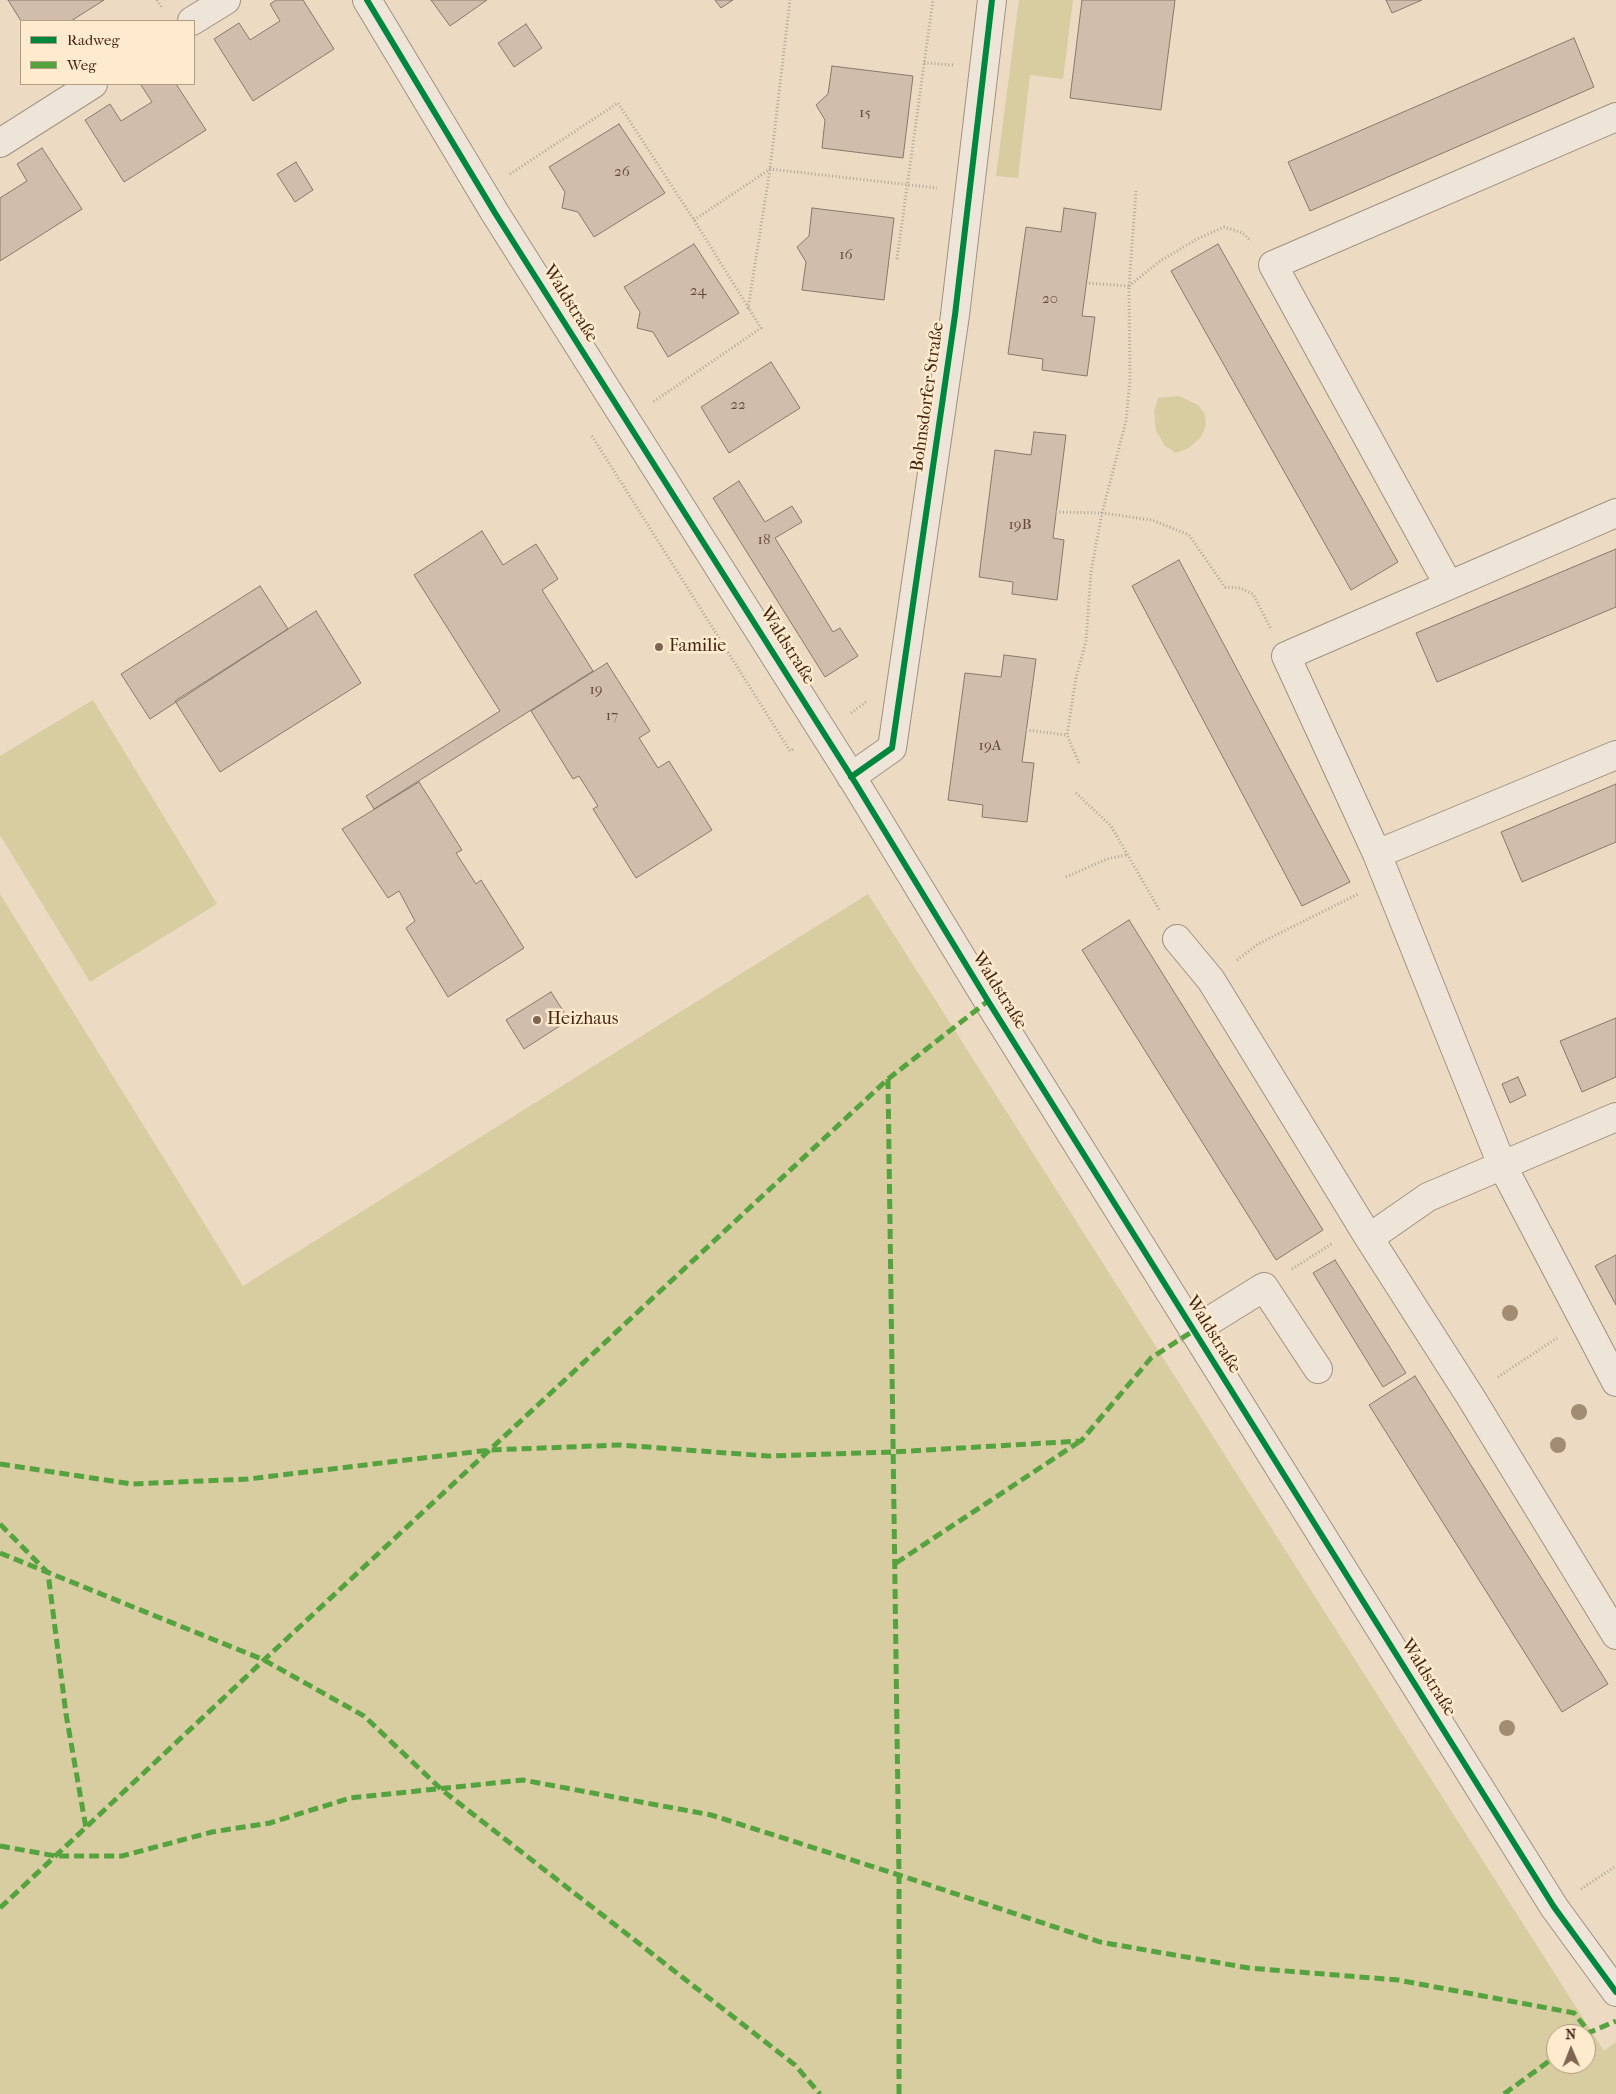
<!DOCTYPE html>
<meta charset="utf-8">
<style>
body{margin:0}
#map{position:relative;width:1616px;height:2094px;overflow:hidden;background:#ecdbc2;font-family:"IM FELL French Canon",serif}
canvas{display:block}
.legend{position:absolute;left:20px;top:20px;width:175px;height:65px;box-sizing:border-box;background:#feeacc;border:1px solid #b49b82;margin:0;padding:6px 9px;list-style:none;font-size:15px;color:#442414}
.legend li{display:flex;align-items:center;gap:10px;height:25px}
.legend b{width:25px;border:1px solid #b49b82}
.north{position:absolute;left:1546px;top:2024px;width:50px;height:50px;box-sizing:border-box;background:#feeacc;border:1px solid #b49b82;border-radius:50%;rotate:359deg;font-size:14px;font-weight:700;line-height:20px;text-align:center;color:#442414}
.north::after{content:'';display:block;margin:auto;width:18px;height:22px;background:#7f6451;clip-path:polygon(50% 0,100% 100%,50% 72%,0 100%)}
</style>
<div id="map">
<canvas width="1616" height="2094"></canvas>
<ul class="legend">
<li><b style="height:6px;background:#00873e"></b>Radweg</li>
<li><b style="height:6px;background:#55a33f"></b>Weg</li>
</ul>
<div class="north">N</div>
</div>
<script>
const c = document.querySelector('canvas').getContext('2d');
c.lineJoin = 'round';
function paint(path, color) {
  c.fillStyle = color;
  c.fill(path, 'evenodd');
}
function shape(rows) {
  const path = new Path2D();
  for (const r of rows) {
    path.moveTo(r[0], r[1]);
    for (let i = 2; i < r.length; i += 2) path.lineTo(r[i], r[i + 1]);
  }
  return path;
}
function trace(path, color, width, dash) {
  c.strokeStyle = color;
  c.lineWidth = width;
  c.lineCap = dash ? 'butt' : 'round';
  c.setLineDash(dash || []);
  c.stroke(path);
}
function label(font, color, halo, rows, align = 'center') {
  c.font = font + ' "IM FELL French Canon",serif';
  c.lineWidth = 5;
  c.setLineDash([]);
  c.textBaseline = 'middle';
  c.strokeStyle = halo;
  c.fillStyle = color;
  for (const [text, x, y, turn = 0] of rows) {
    c.save();
    c.translate(x, y);
    c.rotate((+turn || 0) * Math.PI / 180);
    c.textAlign = isNaN(turn) ? turn : align;
    if (halo) c.strokeText(text, 0, 0);
    c.fillText(text, 0, 0);
    c.restore();
  }
}
const green = shape([
 [1019,0,1073,0,1063,79,1030,75,1018,178,996,176],
 [1179,396,1198,405,1205,414,1206,425,1201,437,1189,448,1176,453,1165,446,1156,431,1154,412,1158,398],
 [93,700,217,904,90,982,0,835,0,756],
 [0,894,243,1286,868,894,1604,2051,1616,2042,1616,2094,0,2094],
 [1556,2034,1586,2034,1586,2064,1556,2064]
]);
const building = shape([
 [8,0,104,0,71,21,21,21,8,0],
 [276,0,303,0,334,49,253,101,214,39,239,23,250,40,280,21,270,4,276,0],
 [431,0,487,0,450,26,431,0],
 [715,0,733,0,721,8,715,0],
 [1082,0,1175,0,1161,110,1070,98,1082,0],
 [1386,0,1422,0,1392,13,1386,0],
 [526,24,542,48,514,67,498,43,526,24],
 [1574,38,1594,87,1310,211,1288,162,1574,38],
 [832,66,913,76,903,158,822,148,825,120,816,105,828,94,832,66],
 [143,84,176,84,206,130,124,182,85,120,110,104,121,121,152,102,141,85,143,84],
 [619,124,665,193,594,237,578,212,562,208,565,192,549,167,619,124],
 [42,148,82,209,0,261,0,198,27,181,17,164,42,148],
 [296,162,313,190,295,202,277,174,296,162],
 [812,208,894,218,884,300,802,290,806,262,797,247,809,236,812,208],
 [1064,208,1096,213,1082,316,1095,317,1087,376,1042,370,1043,359,1008,354,1026,227,1061,232,1064,208],
 [694,244,739,313,668,357,653,332,637,328,640,312,624,287,694,244],
 [1218,244,1398,562,1351,590,1171,271,1218,244],
 [771,362,800,408,729,453,701,407,771,362],
 [1034,432,1066,435,1053,538,1064,540,1057,600,1012,594,1013,582,979,577,995,450,1031,455,1034,432],
 [739,481,765,522,792,506,802,522,775,538,833,632,840,628,858,656,825,677,713,498,739,481],
 [482,531,503,565,536,544,558,579,542,590,593,671,374,809,366,796,500,711,414,575,482,531],
 [1616,549,1616,607,1437,682,1416,633,1616,549],
 [1179,560,1350,882,1302,906,1132,586,1179,560],
 [260,586,288,629,150,719,121,674,260,586],
 [316,611,361,683,220,772,175,701,316,611],
 [1004,655,1036,659,1022,762,1034,763,1027,822,982,817,983,805,948,800,965,673,1001,677,1004,655],
 [607,663,650,731,639,738,658,768,669,761,712,830,636,878,593,809,598,806,579,776,573,779,531,711,607,663],
 [419,782,462,850,456,853,476,884,481,880,524,948,448,997,406,928,415,921,399,891,388,898,342,829,419,782],
 [1616,784,1616,842,1522,882,1501,832,1616,784],
 [1129,920,1323,1230,1276,1260,1082,950,1129,920],
 [551,992,569,1020,524,1049,506,1020,551,992],
 [1616,1018,1616,1077,1582,1092,1560,1041,1616,1018],
 [1518,1077,1526,1095,1510,1103,1502,1084,1518,1077],
 [1616,1255,1616,1305,1595,1266,1616,1255],
 [1335,1260,1406,1373,1383,1387,1313,1273,1335,1260],
 [1415,1376,1608,1684,1562,1712,1369,1405,1415,1376]
]);
const path = shape([
 [157,0,162,8],
 [924,63,953,65],
 [510,174,618,103,694,220,761,328,653,402],
 [694,220,770,169,937,188],
 [897,259,933,0],
 [1129,286,1160,261,1197,239,1224,227,1243,233,1251,241],
 [1129,286,1136,191],
 [748,309,770,169,790,0],
 [592,436,790,751,795,748],
 [1056,512,1102,513,1152,520,1189,535,1225,587,1240,588,1253,594,1271,629],
 [851,713,866,702],
 [1026,730,1067,735],
 [1079,763,1067,735,1076,678,1086,641,1091,572,1102,513,1126,421,1130,380,1129,286,1087,283],
 [1076,793,1111,826,1160,911],
 [1066,877,1107,859,1126,855],
 [1237,960,1258,944,1358,894],
 [1292,1269,1333,1243],
 [1498,1377,1557,1338],
 [1581,1889,1616,1866]
]);
const minor = shape([
 [367,0,495,213,856,784,988,1001,1554,1907,1616,1992],
 [192,21,226,0],
 [0,143,93,84],
 [1616,513,1286,656,1377,854,1502,1165,1616,1382],
 [1448,584,1273,265,1616,117],
 [851,777,892,748,955,315,992,0],
 [1377,854,1616,755],
 [1177,939,1211,980,1369,1238,1470,1396,1616,1635],
 [1369,1238,1428,1197,1616,1117],
 [1193,1331,1264,1287,1318,1369]
]);
const quiet = shape([
 [888,1079,899,1875,899,2094],
 [0,1464,132,1484,248,1479,490,1450,620,1445,768,1456,893,1452,1081,1441,1151,1358,1193,1331],
 [0,1524,48,1573,66,1714,86,1828],
 [0,1553,264,1660,364,1716,442,1790,795,2065,820,2094],
 [896,1563,1079,1442],
 [0,1846,56,1856,122,1856,212,1832,270,1823,350,1798,523,1780,711,1815,899,1875,1100,1942,1249,1968,1398,1980,1574,2013,1589,2032],
 [0,1908,264,1660,888,1079,988,1001],
 [1586,2034,1616,2021],
 [1504,2094,1556,2056]
]);
const cycleway = shape([
 [367,0,495,213,856,784,988,1001,1554,1907,1616,1992],
 [851,777,892,748,955,315,992,0]
]);
const trees = [
 [1510,1313],
 [1579,1412],
 [1558,1445],
 [1507,1728]
];
const markers = [
 [659,647,5,"#7f6451"],
 [537,1020,5,"#7f6451"]
];
const numberNames = [
 ["15",865,113],
 ["26",622,172],
 ["16",846,255],
 ["24",698,291],
 ["20",1050,299],
 ["22",738,405],
 ["19B",1020,525],
 ["18",764,540],
 ["19",596,690],
 ["17",612,716],
 ["19A",990,746]
];
const streetNames = [
 ["Waldstraße",570,304,58],
 ["Bohnsdorfer Straße",928,397,-82],
 ["Waldstraße",787,646,58],
 ["Waldstraße",999,991,58],
 ["Waldstraße",1213,1335,58],
 ["Waldstraße",1428,1678,58]
];
const poiNames = [
 ["Familie",669,647],
 ["Heizhaus",547,1020]
];
paint(green, '#d8cca1');
paint(building, '#d1bdac');
trace(building, '#87796b', 1);
trace(minor, '#9f9182', 30);
trace(path, '#afa599', 3, [1, 2.5]);
trace(minor, '#eee5d8', 28);
trace(quiet, '#55a33f', 5, [10, 5]);
trace(cycleway, '#00873e', 6);
c.fillStyle = '#a28c72';
for (const [x, y] of trees) {
  c.beginPath();
  c.arc(x, y, 8, 0, 2 * Math.PI);
  c.fill();
}
for (const [x, y, r, color] of markers) {
  const dot = new Path2D();
  dot.arc(x, y, r, 0, 2 * Math.PI);
  c.fillStyle = color;
  c.fill(dot);
  trace(dot, '#feeacc', 2);
}
label('15px', '#674a3a', null, numberNames);
label('18px', '#442414', '#feeacc', streetNames);
label('18px', '#442414', '#feeacc', poiNames, 'left');
</script>
